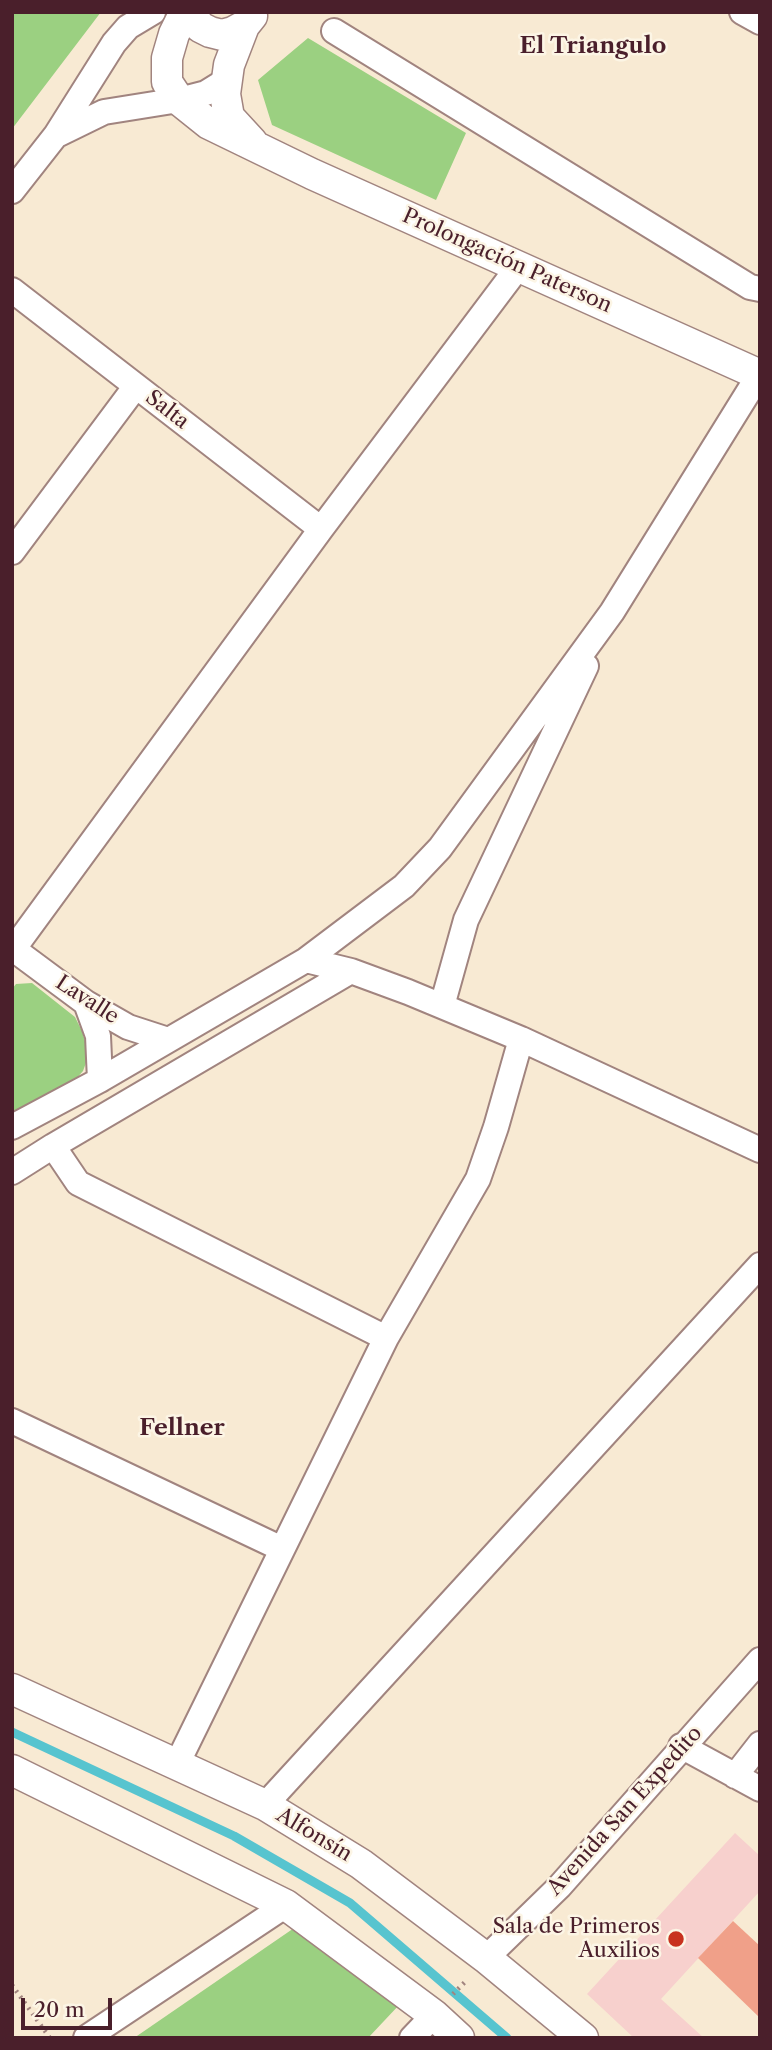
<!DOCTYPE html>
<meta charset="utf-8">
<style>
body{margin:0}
#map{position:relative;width:772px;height:2050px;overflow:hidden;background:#f8ead3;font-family:"Libre Caslon Text",serif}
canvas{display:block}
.frame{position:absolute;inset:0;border:14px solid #4a1f2b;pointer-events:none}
.scale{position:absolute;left:21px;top:1998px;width:91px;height:32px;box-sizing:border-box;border:4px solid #4a1f2b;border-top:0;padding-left:9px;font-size:21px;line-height:24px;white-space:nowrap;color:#4a1f2b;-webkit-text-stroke:5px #fcf5e5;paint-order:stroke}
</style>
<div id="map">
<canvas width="772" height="2050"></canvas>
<div class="frame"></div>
<div class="scale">20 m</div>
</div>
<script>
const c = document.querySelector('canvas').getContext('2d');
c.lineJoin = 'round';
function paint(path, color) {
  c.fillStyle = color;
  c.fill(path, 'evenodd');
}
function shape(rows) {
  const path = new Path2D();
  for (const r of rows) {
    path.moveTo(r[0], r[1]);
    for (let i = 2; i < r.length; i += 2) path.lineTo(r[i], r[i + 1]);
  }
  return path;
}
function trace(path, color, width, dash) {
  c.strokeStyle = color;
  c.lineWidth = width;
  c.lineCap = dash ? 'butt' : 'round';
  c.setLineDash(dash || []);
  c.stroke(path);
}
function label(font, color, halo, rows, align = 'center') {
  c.font = font + ' "Libre Caslon Text",serif';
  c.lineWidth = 5;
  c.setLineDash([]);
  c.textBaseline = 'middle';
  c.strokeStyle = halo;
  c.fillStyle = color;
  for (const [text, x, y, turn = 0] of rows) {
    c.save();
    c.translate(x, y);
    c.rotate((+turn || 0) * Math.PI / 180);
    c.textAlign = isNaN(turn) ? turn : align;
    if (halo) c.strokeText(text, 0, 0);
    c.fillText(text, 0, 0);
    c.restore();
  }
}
const built = shape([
 [735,1833,760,1856,760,1891,661,1999,704,2038,634,2038,587,1994]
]);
const green = shape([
 [14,12,101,12,12,129,12,14],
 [308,38,466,133,436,200,272,125,258,80],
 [32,983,75,1017,82,1031,88,1051,87,1060,83,1071,76,1079,12,1112,12,989,16,984],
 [297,1926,400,2004,368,2038,134,2038]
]);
const stream = shape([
 [12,1732,234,1836,350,1903,507,2038]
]);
const building = shape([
 [733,1921,760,1946,760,2018,698,1958]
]);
const path = shape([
 [12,1985,50,2038],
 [453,1994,467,1980]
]);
const minor = shape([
 [742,12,760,22],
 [334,31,750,287,760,289],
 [57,135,104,112,179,100,206,93,227,80],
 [12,191,56,135,114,43,128,27,153,12],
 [12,290,321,529],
 [12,552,136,386],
 [12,948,86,1003,128,1027,168,1040],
 [12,951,321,529,519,266],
 [306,960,351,971,408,992,521,1039,760,1150],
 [86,1003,98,1036,100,1080],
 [442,1006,466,920,586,666],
 [12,1127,100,1080,306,960,404,886,440,848,612,612,759,375],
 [53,1146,78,1183,386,1338],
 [12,1172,53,1146,351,971],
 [12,1421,280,1548],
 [681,1746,760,1789],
 [177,1764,386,1338,478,1179,496,1127,521,1039],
 [735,1776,760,1744],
 [265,1805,760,1265],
 [486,1958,559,1887,760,1660],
 [86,2038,286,1905],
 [412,2038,434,2015]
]);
const tertiary = shape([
 [185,12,174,34,167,58,167,82,179,100,209,124,312,174,760,375],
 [190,12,200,27,210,32,222,35,233,32,244,26,252,16],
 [244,26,229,65,225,94,229,117,252,142],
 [12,1689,265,1805,361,1864,486,1958,583,2038],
 [12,1770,286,1905,434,2015,459,2038]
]);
const markers = [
 [676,1939,9,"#c8321e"]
];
const streetNames = [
 ["Prolongación Paterson",507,261,24],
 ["Salta",167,410,38],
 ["Lavalle",87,1000,33],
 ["Avenida San Expedito",625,1811,-48],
 ["Alfonsín",314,1835,31]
];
const poiNames = [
 ["Sala de Primeros",660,1927],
 ["Auxilios",660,1951]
];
const neighbourhoodNames = [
 ["El Triangulo",593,46],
 ["Fellner",182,1428]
];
paint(built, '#f7d0cd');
paint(green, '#9bd081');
trace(stream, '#57c4cf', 9);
paint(building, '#f0a089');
trace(minor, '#a1847f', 28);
trace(tertiary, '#a1847f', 33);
trace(path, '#a1847f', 4.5, [2, 5]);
trace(minor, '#fff', 24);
trace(tertiary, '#fff', 30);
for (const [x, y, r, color] of markers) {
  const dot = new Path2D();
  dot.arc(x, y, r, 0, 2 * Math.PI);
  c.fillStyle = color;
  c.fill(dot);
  trace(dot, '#fcf5e5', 2.5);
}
label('21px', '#4a1f2b', '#fcf5e5', streetNames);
label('21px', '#4a1f2b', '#fcf5e5', poiNames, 'right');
label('bold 23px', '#4a1f2b', '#fcf5e5', neighbourhoodNames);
</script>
